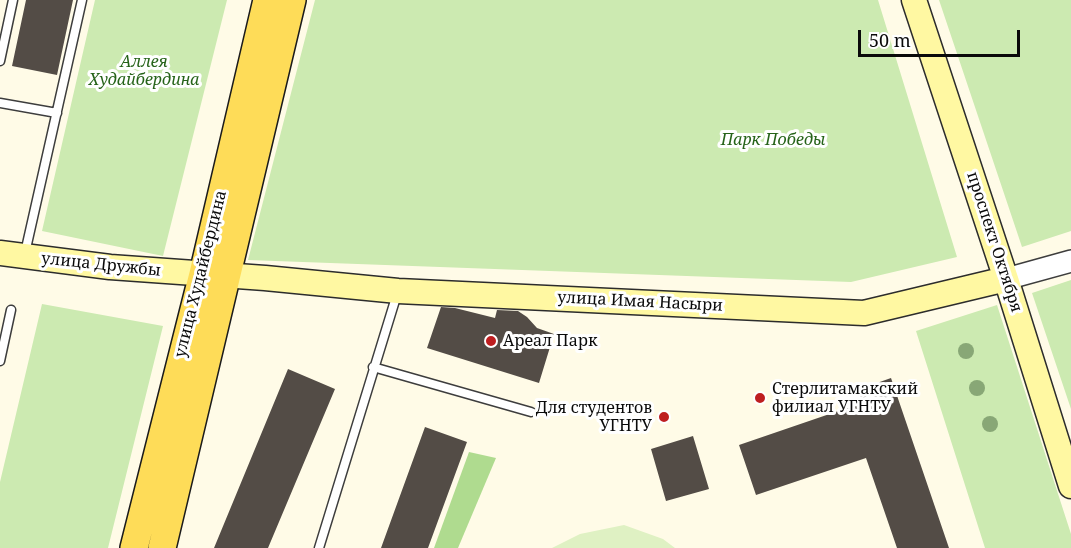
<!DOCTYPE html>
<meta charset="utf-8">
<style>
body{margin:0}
#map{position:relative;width:1071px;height:548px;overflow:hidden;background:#fffbe7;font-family:"Noto Serif",serif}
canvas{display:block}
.scale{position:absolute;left:858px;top:30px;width:162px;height:27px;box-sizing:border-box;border:3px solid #0a0a0a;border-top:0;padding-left:8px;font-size:18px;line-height:21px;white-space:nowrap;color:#0a0a0a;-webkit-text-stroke:4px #fff;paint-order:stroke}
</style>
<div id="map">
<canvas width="1071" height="548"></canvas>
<div class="scale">50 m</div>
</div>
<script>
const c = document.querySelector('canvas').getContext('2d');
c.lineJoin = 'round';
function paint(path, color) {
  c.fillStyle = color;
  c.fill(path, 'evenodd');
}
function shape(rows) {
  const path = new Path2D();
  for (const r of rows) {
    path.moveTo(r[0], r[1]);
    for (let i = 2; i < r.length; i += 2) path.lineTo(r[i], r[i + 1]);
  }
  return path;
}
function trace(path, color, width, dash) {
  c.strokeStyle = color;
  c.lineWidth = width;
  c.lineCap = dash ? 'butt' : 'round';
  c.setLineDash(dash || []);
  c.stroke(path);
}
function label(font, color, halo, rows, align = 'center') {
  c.font = font + ' "Noto Serif",serif';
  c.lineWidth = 6;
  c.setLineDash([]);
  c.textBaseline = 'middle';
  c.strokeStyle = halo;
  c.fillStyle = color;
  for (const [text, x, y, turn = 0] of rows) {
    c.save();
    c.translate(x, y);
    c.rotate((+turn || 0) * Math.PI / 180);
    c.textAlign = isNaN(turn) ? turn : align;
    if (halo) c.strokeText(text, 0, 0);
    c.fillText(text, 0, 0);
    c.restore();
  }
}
const green = shape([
 [95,0,227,0,163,256,42,231],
 [315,0,878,0,957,257,851,282,248,260],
 [939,0,1071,0,1071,231,1022,247],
 [1071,280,1071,409,1032,293],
 [42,304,163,326,108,548,0,548,0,482],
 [997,305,1071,534,1071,548,985,548,916,331]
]);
const forest = shape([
 [469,452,496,458,458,548,434,548]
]);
const pitch = shape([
 [624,525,663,539,675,548,552,548,580,534]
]);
const building = shape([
 [26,0,73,0,57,75,12,66],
 [441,307,455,308,495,318,497,310,518,311,527,317,537,328,554,334,539,383,427,348],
 [288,369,335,389,268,548,214,548],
 [891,378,949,548,897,548,866,458,756,495,739,445,850,407,846,394],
 [425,427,467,442,428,548,381,548],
 [693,436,709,489,666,501,651,449]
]);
const service = shape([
 [0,61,13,0],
 [0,103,57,113],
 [25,253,82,0],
 [0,361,11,310],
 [373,367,531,412],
 [319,548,397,294]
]);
const tertiary = shape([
 [1006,279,1071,261]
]);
const secondary = shape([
 [914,0,1006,279,1071,486],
 [0,253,110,267,265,278,398,291,864,313,1006,279]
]);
const primary = shape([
 [134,548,203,274,267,0],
 [162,548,292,0]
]);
const trees = [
 [966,351],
 [977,388],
 [990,424]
];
const markers = [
 [491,341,6,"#be1e20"],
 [760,398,6,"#be1e20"],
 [664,417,6,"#be1e20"]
];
const parkNames = [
 ["Аллея",144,62],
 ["Худайбердина",144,80],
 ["Парк Победы",773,140]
];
const streetNames = [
 ["проспект Октября",994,242,72],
 ["улица Дружбы",101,265,6],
 ["улица Худайбердина",201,274,-76],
 ["улица Имая Насыри",640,302,3]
];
const poiNames = [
 ["Ареал Парк",503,341],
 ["Стерлитамакский",772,389],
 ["филиал УГНТУ",772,407],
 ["Для студентов",652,408,"right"],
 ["УГНТУ",652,426,"right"]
];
paint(green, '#cceab1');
paint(forest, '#afdb8f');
paint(pitch, '#dff1c3');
paint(building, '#534c46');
trace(service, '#3d3d3d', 11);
trace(tertiary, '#3d3d3d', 24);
trace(secondary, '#2c2c2c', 27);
trace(primary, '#1b1b1b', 30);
trace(service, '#fff', 8);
trace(tertiary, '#fff', 21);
trace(secondary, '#fff8a2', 24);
trace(primary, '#fedc58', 27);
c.fillStyle = '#88a776';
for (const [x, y] of trees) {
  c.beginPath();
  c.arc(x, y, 8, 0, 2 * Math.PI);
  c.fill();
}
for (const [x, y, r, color] of markers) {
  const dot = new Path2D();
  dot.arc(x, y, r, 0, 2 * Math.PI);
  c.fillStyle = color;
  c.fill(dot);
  trace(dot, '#fff', 2);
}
label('italic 16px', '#266319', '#fff', parkNames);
label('16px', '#0a0a0a', '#fff', streetNames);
label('16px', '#0a0a0a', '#fff', poiNames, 'left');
</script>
